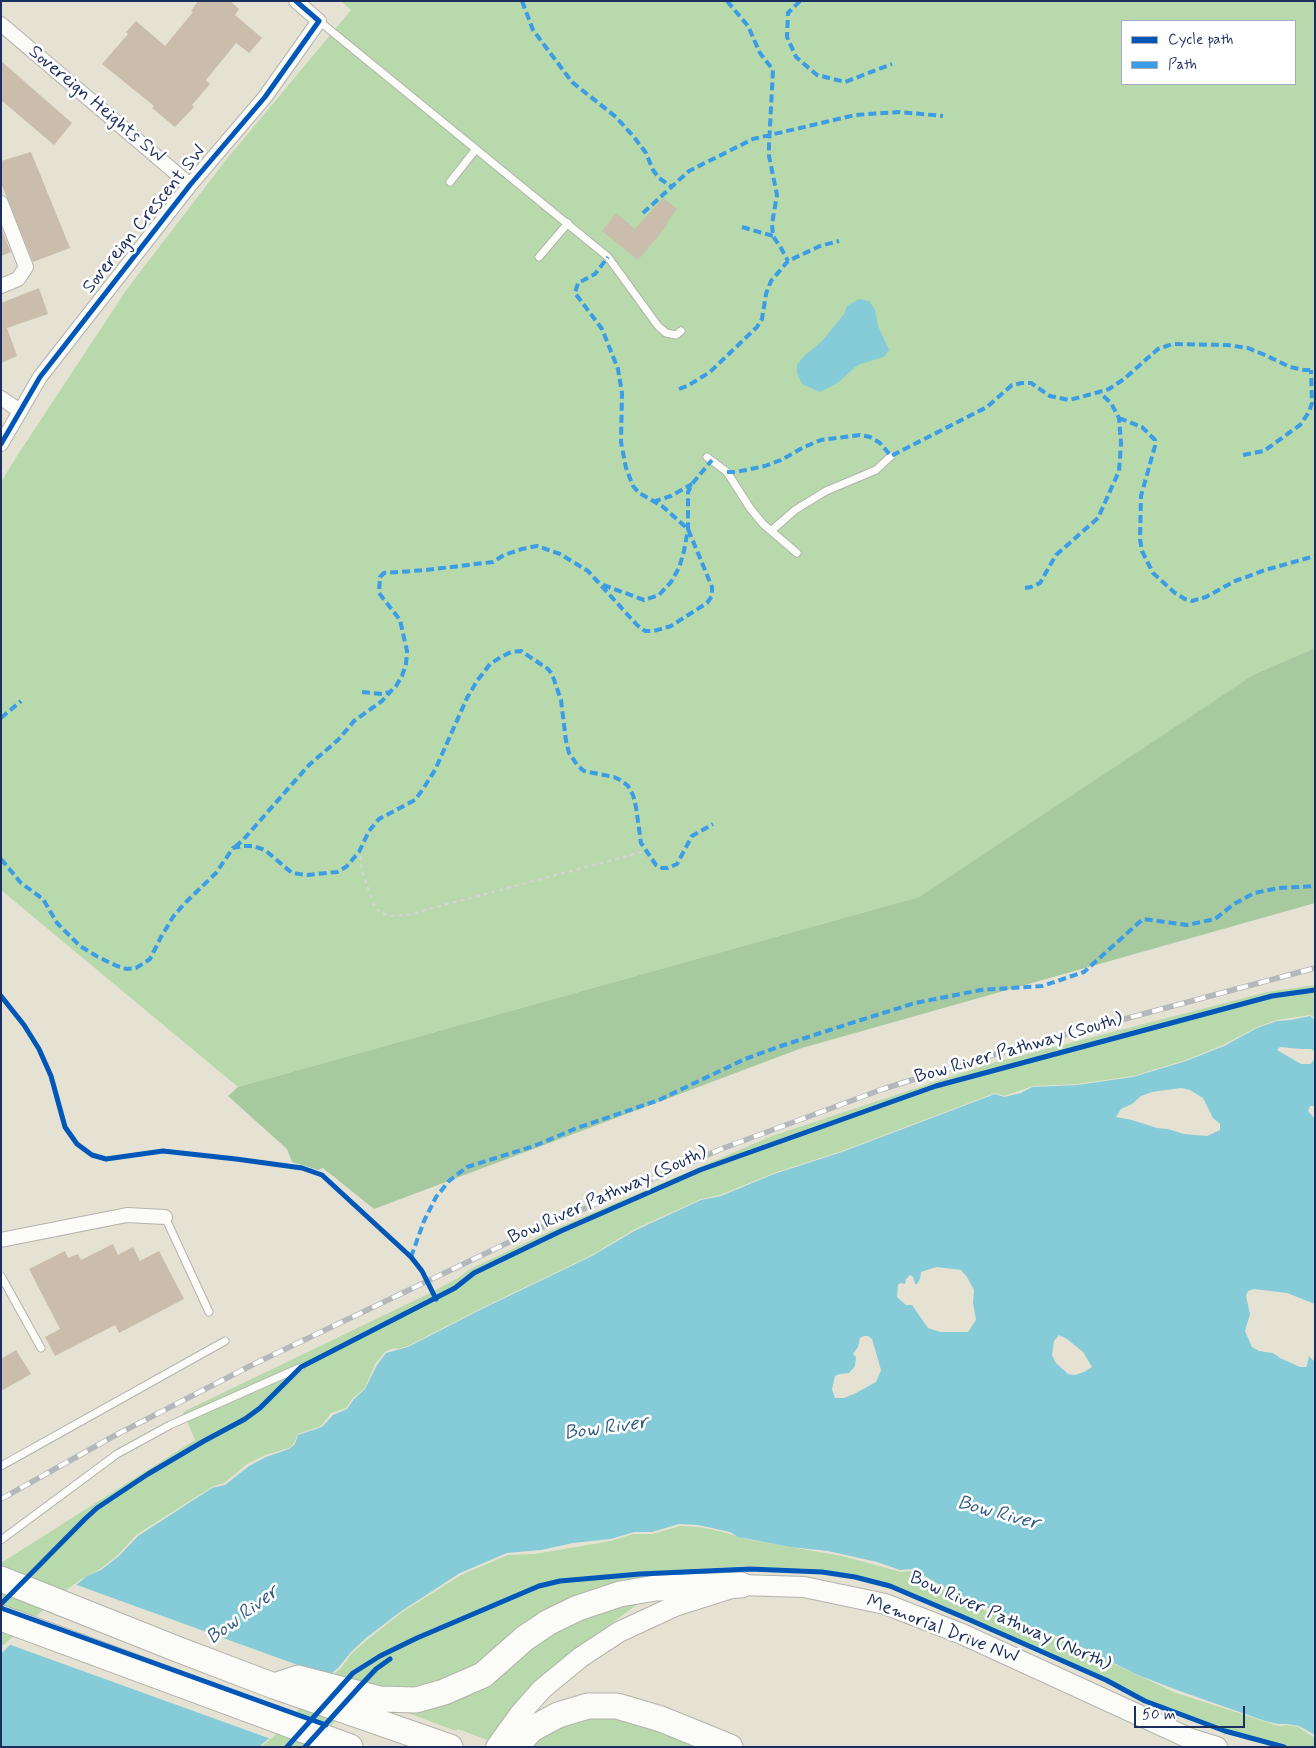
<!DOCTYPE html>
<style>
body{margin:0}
#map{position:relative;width:1316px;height:1748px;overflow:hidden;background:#e5e2d3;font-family:Mynerve,sans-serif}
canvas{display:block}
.frame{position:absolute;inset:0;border:2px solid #1b2f5e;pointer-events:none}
.legend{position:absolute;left:1121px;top:20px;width:175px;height:65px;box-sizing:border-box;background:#fff;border:1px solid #a4acbf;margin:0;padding:6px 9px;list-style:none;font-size:15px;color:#1b2f5e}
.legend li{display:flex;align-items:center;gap:10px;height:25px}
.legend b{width:25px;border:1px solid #a4acbf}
.scale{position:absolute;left:1134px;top:1706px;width:111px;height:22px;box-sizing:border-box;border:2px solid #1b2f5e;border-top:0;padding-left:6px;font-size:15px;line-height:18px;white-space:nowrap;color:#1b2f5e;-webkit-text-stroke:4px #fff;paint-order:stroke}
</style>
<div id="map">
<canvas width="1316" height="1748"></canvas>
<div class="frame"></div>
<ul class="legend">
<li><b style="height:6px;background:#0057b8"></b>Cycle path</li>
<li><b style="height:6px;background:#3b9de6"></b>Path</li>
</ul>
<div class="scale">50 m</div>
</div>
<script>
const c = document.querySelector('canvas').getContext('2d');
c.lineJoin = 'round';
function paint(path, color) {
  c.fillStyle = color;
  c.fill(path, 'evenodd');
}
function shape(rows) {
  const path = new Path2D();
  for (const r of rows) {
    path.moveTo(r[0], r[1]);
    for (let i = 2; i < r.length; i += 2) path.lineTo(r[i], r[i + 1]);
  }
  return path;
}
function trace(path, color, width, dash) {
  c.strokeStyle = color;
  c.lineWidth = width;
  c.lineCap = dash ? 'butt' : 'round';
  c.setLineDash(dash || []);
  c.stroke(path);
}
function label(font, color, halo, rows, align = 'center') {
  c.font = font + ' Mynerve,sans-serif';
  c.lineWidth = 5;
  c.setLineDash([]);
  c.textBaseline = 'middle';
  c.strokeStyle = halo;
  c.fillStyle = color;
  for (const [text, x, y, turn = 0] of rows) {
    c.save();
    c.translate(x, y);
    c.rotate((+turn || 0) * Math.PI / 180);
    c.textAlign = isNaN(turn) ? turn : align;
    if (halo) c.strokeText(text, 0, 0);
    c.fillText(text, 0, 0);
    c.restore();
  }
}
const green = shape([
 [341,1,1315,1,1315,648,1253,675,919,897,238,1087,1,890,1,482,17,456,127,289,226,160,351,10],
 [1122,21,1295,21,1295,84,1122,84],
 [1315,985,1315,1018,1310,1015,1277,1020,1257,1027,1223,1045,1186,1060,1133,1076,1077,1084,1033,1086,1004,1096,995,1093,842,1151,774,1173,720,1195,701,1199,635,1229,592,1255,482,1308,408,1346,398,1349,393,1348,385,1352,375,1364,365,1388,353,1398,346,1408,331,1413,321,1426,298,1434,294,1443,289,1448,265,1455,247,1464,224,1483,212,1487,136,1535,118,1555,100,1569,80,1580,1,1647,1,1563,195,1440,183,1412,428,1294,458,1278,470,1269,555,1229,772,1136,989,1064,1267,992],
 [680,1526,699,1527,719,1531,750,1540,842,1556,901,1572,911,1571,977,1607,1034,1631,1065,1641,1176,1693,1279,1726,1287,1725,1298,1727,1315,1738,1315,1747,1279,1747,1248,1740,1221,1731,1111,1685,975,1620,904,1591,855,1577,824,1572,749,1566,698,1569,689,1578,679,1579,487,1660,425,1690,363,1689,312,1747,261,1747,277,1733,324,1681,340,1669,352,1653,367,1640,401,1613,461,1575,508,1555,535,1554,611,1541,633,1534,652,1534],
 [650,1595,589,1640,490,1741,458,1729,456,1731,408,1713,408,1706,570,1622],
 [602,1711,713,1747,523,1747,537,1733]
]);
const forest = shape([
 [1315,648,1315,903,802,1048,374,1209,323,1168,318,1170,292,1162,287,1149,228,1096,238,1087,919,897,1253,675]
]);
const water = shape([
 [859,299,869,301,875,310,878,326,889,350,884,357,860,364,854,368,839,382,820,392,802,384,797,373,797,365,805,355,822,341,844,314,847,306],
 [1310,1016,1315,1020,1315,1055,1314,1051,1311,1049,1301,1049,1280,1047,1277,1050,1301,1064,1311,1064,1315,1058,1315,1106,1310,1106,1308,1111,1315,1119,1315,1304,1287,1293,1254,1289,1248,1291,1246,1296,1250,1314,1245,1331,1252,1347,1259,1351,1273,1353,1280,1358,1300,1367,1306,1367,1307,1365,1309,1356,1315,1362,1315,1735,1299,1726,1287,1724,1278,1724,1265,1721,1177,1690,1138,1675,1065,1639,1034,1628,956,1594,912,1569,900,1570,877,1562,828,1551,790,1547,738,1537,730,1532,698,1525,679,1524,652,1532,634,1532,611,1539,573,1543,541,1550,507,1553,460,1573,400,1612,366,1638,351,1652,339,1667,326,1678,276,1732,259,1747,1,1747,1,1654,32,1622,87,1576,101,1570,119,1556,138,1536,212,1488,225,1485,249,1466,266,1457,289,1449,295,1444,298,1435,322,1427,333,1415,347,1409,354,1399,365,1389,377,1365,386,1353,408,1347,482,1309,592,1256,636,1230,701,1200,721,1196,774,1174,842,1152,995,1094,1004,1097,1021,1093,1032,1087,1077,1085,1133,1077,1186,1061,1224,1046,1257,1028,1277,1021,1291,1020],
 [1181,1088,1190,1090,1203,1098,1213,1118,1220,1124,1220,1130,1207,1136,1184,1134,1168,1129,1157,1128,1132,1120,1116,1117,1121,1109,1132,1104,1141,1096,1152,1092],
 [936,1267,961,1270,967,1277,974,1290,973,1303,976,1320,968,1332,940,1332,928,1328,912,1305,906,1305,897,1297,898,1285,900,1283,905,1284,906,1279,910,1275,913,1277,915,1284,917,1284,920,1279,921,1272],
 [1059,1335,1067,1339,1083,1352,1092,1367,1084,1372,1075,1375,1068,1374,1056,1363,1052,1355,1054,1341],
 [864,1336,868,1336,872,1339,881,1370,876,1382,856,1393,844,1398,835,1398,832,1389,835,1376,840,1374,849,1373,855,1366,856,1357,853,1354,858,1347,860,1338]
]);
const pier = shape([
 [74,1584,331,1677,324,1682,271,1739,8,1644,35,1617]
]);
const building = shape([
 [198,1,230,1,239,9,235,15,262,38,249,53,236,43,206,80,210,84,192,105,194,107,175,127,152,108,154,106,102,64,128,34,126,32,136,21,165,46,193,12,191,11],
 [1,61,72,123,54,145,1,100],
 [31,152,70,248,33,262,1,183,1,161],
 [663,198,677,209,666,223,668,224,638,260,602,231,616,213,635,229],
 [1,228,11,252,1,256],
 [39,288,48,314,7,328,17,356,1,363,1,303],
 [113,1244,118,1255,133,1247,140,1261,159,1251,184,1299,119,1333,115,1325,55,1356,45,1337,60,1329,29,1269,65,1251,68,1258,78,1254,81,1260],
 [16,1350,31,1374,1,1391,1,1359]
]);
const path = shape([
 [360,848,362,871,375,908,381,913,390,916,407,915,646,851]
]);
const lane = shape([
 [319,21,608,257,658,326,666,333,676,335,681,331],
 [450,182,476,149],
 [539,257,568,223],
 [707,457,727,472,750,508,763,524,797,553],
 [771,531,795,510,826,491,876,470,891,456],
 [165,1217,209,1312],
 [1,1276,41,1348],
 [1,1466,225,1341],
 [1,1540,117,1454,170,1425,301,1367]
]);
const street = shape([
 [1,24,190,185],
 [1,203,26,267,18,279,1,286],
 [1,398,20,411],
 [1,444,40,377,190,185,265,97,319,21,296,1],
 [1,1240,127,1215,165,1217]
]);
const secondary = shape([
 [496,1747,519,1715,542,1689,581,1657,619,1632,675,1606,741,1585,804,1587,885,1604,962,1634,1191,1739,1217,1747]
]);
const highway = shape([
 [1,1579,177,1649,274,1686,450,1747],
 [1,1618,350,1747],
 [274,1686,298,1678,380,1699,416,1700,444,1692,483,1675,525,1638,549,1622,578,1608,620,1594,656,1588,741,1585],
 [515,1747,532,1729,558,1715,588,1706,617,1706,661,1719,730,1747]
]);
const rail = shape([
 [1,1499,114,1436,254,1364,522,1236,721,1149,883,1089,1012,1049,1315,968]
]);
const quiet = shape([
 [522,1,533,30,572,82,616,117,634,137,646,153,653,170,659,178,672,187],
 [727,1,748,26,760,53,773,70,769,145,769,156,777,195,772,224,773,236,781,248,788,261],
 [800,1,788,13,787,37,796,57,817,75,845,82,892,64],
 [643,213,689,171,753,139,855,115,900,112,943,116],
 [742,227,773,236],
 [679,389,689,385,710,372,757,327,762,319,766,294,771,281,788,261,820,246,839,241],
 [1119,418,1142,427,1155,440,1155,446,1141,496,1140,539,1142,551,1153,573,1175,593,1185,599,1192,601,1206,597,1235,581,1265,570,1315,556],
 [1243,455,1264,451,1300,425,1309,412,1312,403,1311,370],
 [727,472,736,472,765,466,781,460,804,447,821,440,860,435,870,437,880,443,891,456,987,407,1012,385,1022,383,1031,383,1050,396,1069,400,1092,394,1109,389,1124,379,1158,349,1173,344,1227,345,1248,348,1265,355,1290,367,1304,370,1315,370],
 [653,502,671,496,692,484],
 [603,585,644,600,659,595,671,582,679,568,684,551,688,529,688,492,692,484,712,460],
 [1025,588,1031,587,1040,583,1056,555,1098,518,1119,471,1121,444,1119,418,1111,403,1099,392],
 [362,692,382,694,390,692,396,686,402,676,406,664,407,651,400,620,379,593,380,577,384,573,426,570,493,562,504,555,522,549,537,546,560,554,588,571,637,625,645,631,654,631,671,626,707,603,712,596,712,587,688,529,662,506,639,493,633,486,626,468,621,442,622,393,618,369,602,329,575,293,578,283,595,274,608,257],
 [1,718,21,701],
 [235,847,243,840,309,765,339,739,354,721,382,701,390,692],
 [1,859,21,883,43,899,57,923,80,946,98,957,117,966,127,969,136,968,150,959,161,937,173,917,184,904,216,873,233,848,242,846,253,846,265,850,292,873,307,875,337,872,346,867,359,852,369,831,379,819,415,800,423,789,435,770,467,698,477,681,490,664,501,657,511,652,521,651,548,669,552,674,561,700,566,741,569,753,578,766,584,771,614,777,622,781,628,786,633,795,636,807,641,843,656,865,662,868,668,868,677,864,692,836,713,824],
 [411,1257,424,1221,436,1197,449,1181,467,1167,534,1146,577,1128,659,1100,745,1059,778,1047,845,1025,915,1003,981,990,1042,986,1084,972,1143,919,1187,925,1215,919,1234,904,1254,893,1279,888,1315,886]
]);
const cycleway = shape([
 [1,444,40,377,190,185,265,97,319,21,296,1],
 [1,996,24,1025,39,1049,51,1076,65,1127,77,1144,92,1155,106,1159,163,1151,236,1159,302,1168,322,1175,411,1257,422,1271,436,1299],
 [1,1604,85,1519,97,1508,148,1474,204,1441,245,1419,260,1408,301,1367,455,1288,474,1273,561,1231,700,1170,936,1086,1272,996,1315,990],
 [1,1608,326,1725],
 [287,1747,353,1673,380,1656,417,1638,539,1586,560,1581,640,1574,750,1569,822,1572,855,1577,890,1586,970,1620,1106,1680,1145,1701,1225,1731,1284,1747],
 [305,1747,361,1685,376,1669,390,1659]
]);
const streetNames = [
 ["Sovereign Heights SW",96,105,40],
 ["Sovereign Crescent SW",145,220,-51],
 ["Bow River Pathway (South)",1019,1049,-16],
 ["Bow River Pathway (South)",608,1196,-24],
 ["Bow River Pathway (North)",1010,1622,24],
 ["Memorial Drive NW",942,1630,21]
];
const waterNames = [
 ["Bow River",606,1429,-8],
 ["Bow River",998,1514,15],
 ["Bow River",243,1616,-37]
];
paint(green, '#b7d9ab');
paint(forest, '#a7c9a0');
paint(water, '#86ccd8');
paint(pier, '#e5e2d3');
paint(building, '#cabdab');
trace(lane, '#b3b3ae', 9);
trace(street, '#b3b3ae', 16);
trace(secondary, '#b3b3ae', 22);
trace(highway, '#b3b3ae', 27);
trace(path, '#d3d4d3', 2.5, [4, 4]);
trace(lane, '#fbfbf8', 7);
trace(street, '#fbfbf8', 14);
trace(secondary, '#fbfbf8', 20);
trace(highway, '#fbfbf8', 25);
trace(rail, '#b5b8ba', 5.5);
trace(rail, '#fff', 4, [11]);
trace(quiet, '#3b9de6', 4, [8, 4]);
trace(cycleway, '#0057b8', 5);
label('19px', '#1b2f5e', '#fff', streetNames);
label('italic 20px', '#2f5b83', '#fff', waterNames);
</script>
